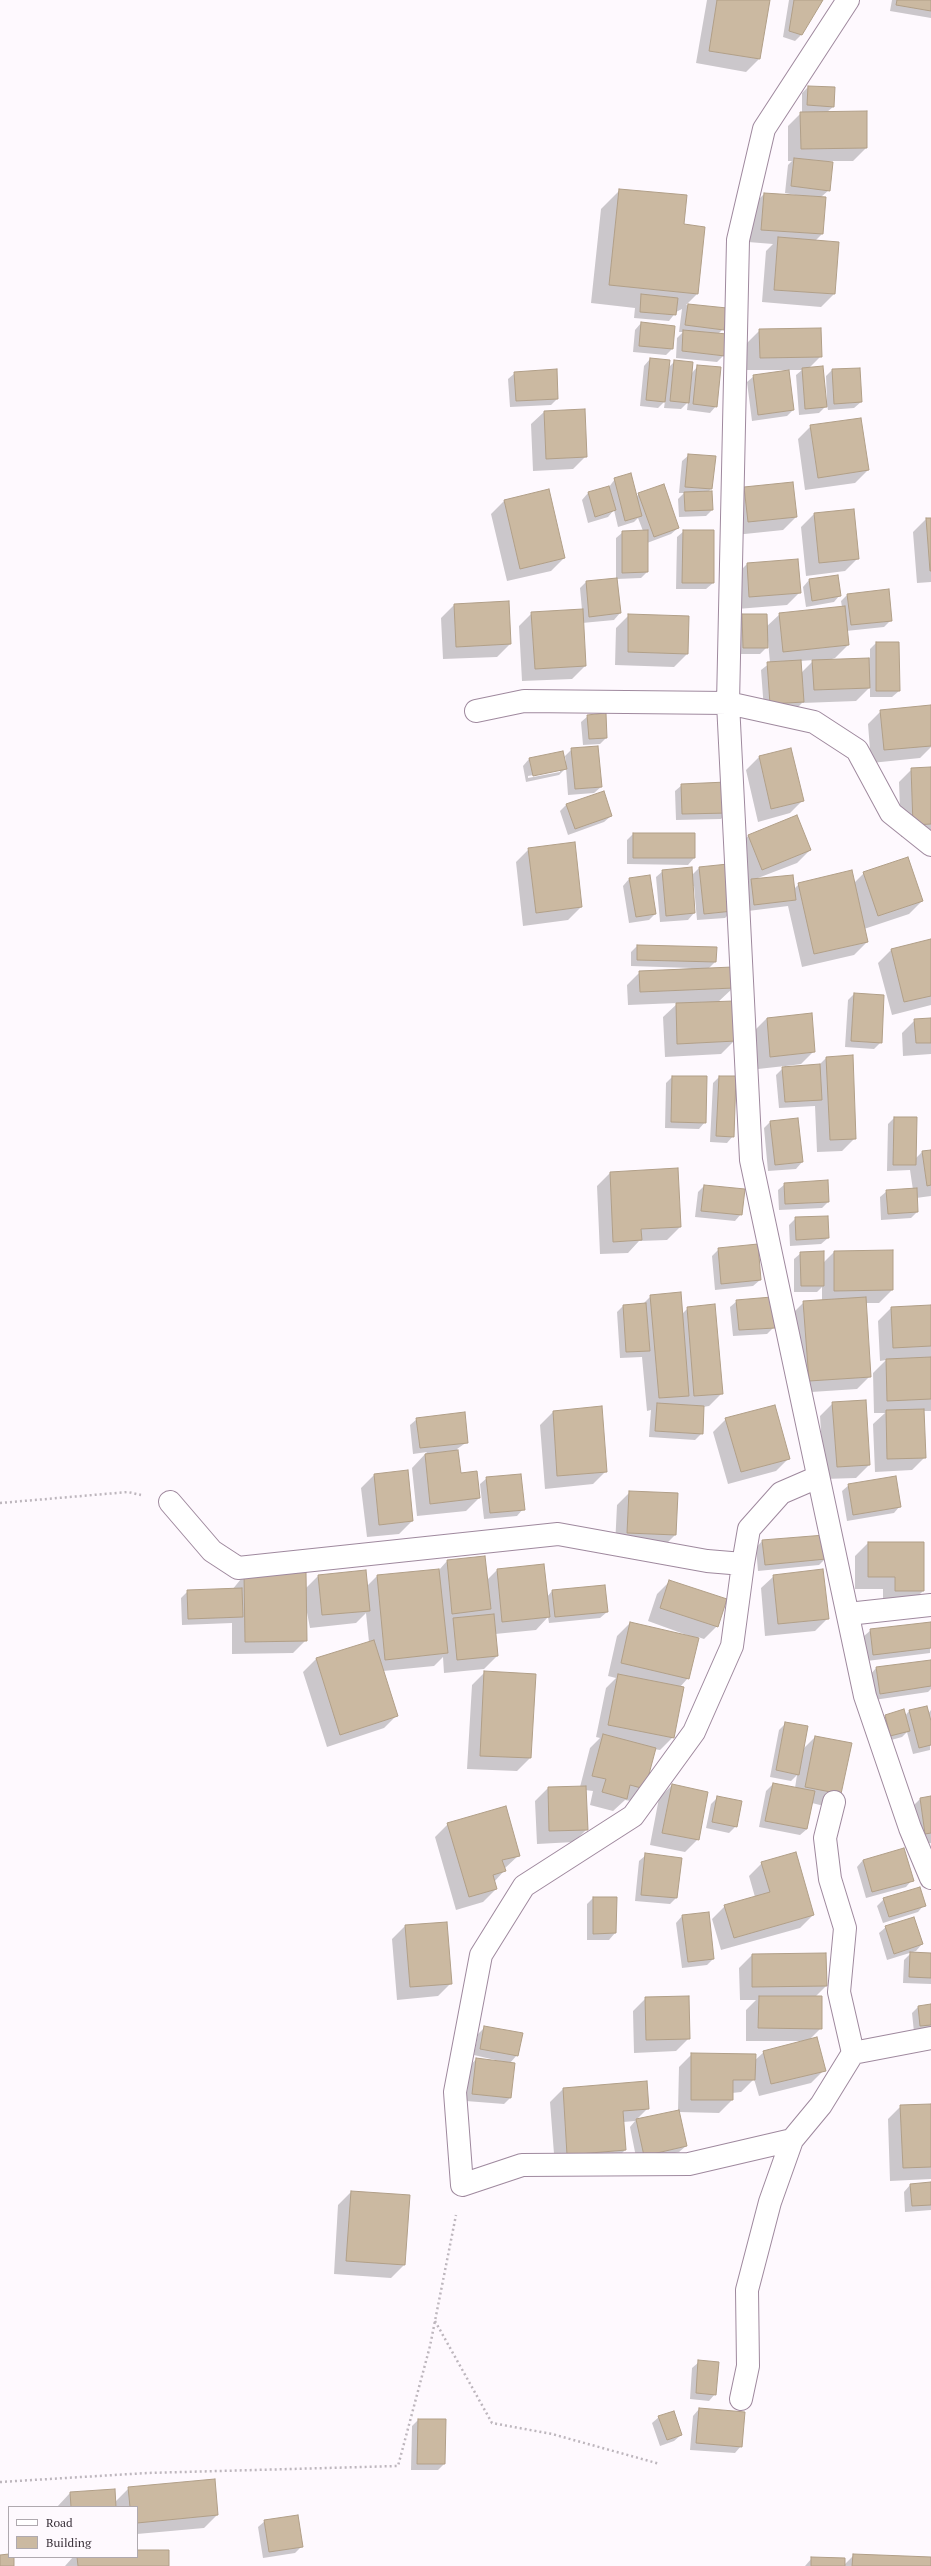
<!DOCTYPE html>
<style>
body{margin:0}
#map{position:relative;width:931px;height:2566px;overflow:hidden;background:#fef9fe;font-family:"PT Serif",serif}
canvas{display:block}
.legend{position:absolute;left:8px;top:2506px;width:130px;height:52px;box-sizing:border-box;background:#fef9fe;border:1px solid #afa9af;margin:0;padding:5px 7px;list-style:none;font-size:12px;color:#393039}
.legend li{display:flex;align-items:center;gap:8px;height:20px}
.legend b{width:20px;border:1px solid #afa9af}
</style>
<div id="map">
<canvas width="931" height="2566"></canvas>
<ul class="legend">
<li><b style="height:5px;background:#fff"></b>Road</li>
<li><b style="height:11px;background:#cbb9a1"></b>Building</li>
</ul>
</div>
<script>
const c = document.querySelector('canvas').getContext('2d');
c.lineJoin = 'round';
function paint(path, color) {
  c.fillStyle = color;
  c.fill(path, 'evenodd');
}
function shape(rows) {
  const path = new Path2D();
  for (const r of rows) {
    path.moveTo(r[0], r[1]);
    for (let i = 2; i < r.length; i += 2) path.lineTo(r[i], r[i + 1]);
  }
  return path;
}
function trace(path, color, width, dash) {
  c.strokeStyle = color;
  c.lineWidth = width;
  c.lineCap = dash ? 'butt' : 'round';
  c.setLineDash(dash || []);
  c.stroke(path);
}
const shadow = shape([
 [707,0,769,0,759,59,746,72,696,63],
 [789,0,822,0,801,35,795,41,783,37],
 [892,0,931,0,931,18,890,11],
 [808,87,833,107,827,112,866,148,853,161,827,161,829,190,821,197,822,234,815,241,834,294,821,307,762,302,766,251,773,244,748,242,751,207,764,194,801,196,785,193,788,165,792,161,788,161,788,126,802,112,802,93],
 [620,190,683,225,697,294,686,305,726,309,723,329,718,334,724,355,717,362,676,358,677,338,683,332,679,332,682,309,676,312,669,321,634,318,635,308,591,303,601,209],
 [641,323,672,349,666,355,633,352,635,330],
 [760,330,821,356,809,368,825,402,827,402,826,376,832,370,861,402,854,408,828,410,827,405,819,413,799,415,796,375,802,370,747,370,747,343],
 [650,359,668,368,675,361,691,374,698,366,716,406,710,413,687,410,688,402,681,409,664,408,665,401,658,408,640,406,644,366],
 [515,373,557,399,551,405,510,407,508,379],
 [754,376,793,410,787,416,752,421,747,382],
 [544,412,586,456,573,469,533,471,531,424],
 [811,426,868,470,855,483,805,490,798,439],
 [689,455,711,489,708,492,712,510,706,516,679,517,678,499,684,493,679,493,682,461],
 [615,479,636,497,639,494,678,528,671,534,647,543,647,572,641,578,617,579,620,613,614,620,582,623,585,666,572,679,522,681,519,626,532,613,582,610,580,588,586,582,616,579,616,538,623,532,643,531,638,518,634,522,618,527,614,510,608,517,588,523,582,500,588,493,609,487],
 [745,488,796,517,783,530,735,535,732,501],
 [504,501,564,558,551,571,507,581,491,514],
 [814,514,858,558,845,571,806,576,801,527],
 [926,519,931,519,931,582,917,583,913,532],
 [684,531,713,531,713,583,706,589,676,589,677,537],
 [747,564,800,592,787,605,737,609,734,577],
 [837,576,840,595,834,602,806,607,803,587,809,580],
 [848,594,891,620,884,627,846,631,848,645,835,658,829,660,870,658,870,649,876,643,899,691,892,697,870,697,870,687,856,701,802,703,797,708,764,710,761,670,770,663,768,641,767,647,760,654,737,654,736,622,743,615,766,627,780,614,842,607,841,601],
 [814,660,801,673,800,661],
 [454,605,510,644,497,657,443,659,441,618],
 [629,615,687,654,674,667,615,665,616,628],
 [881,711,931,720,931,747,920,758,871,763,868,724],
 [588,716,606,738,600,744,583,745,581,722],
 [572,749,601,787,594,793,568,795,566,768,559,775,526,782,523,766,529,759,566,762,565,756],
 [560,770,560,772,528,778,528,776],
 [791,750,803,800,790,813,758,822,746,770,759,757],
 [931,768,931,836,901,837,899,782,912,769],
 [682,785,728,812,721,819,676,820,675,791],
 [603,792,611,816,604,822,568,835,560,811,566,805],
 [633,834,694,834,694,858,688,865,627,864,627,840],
 [749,835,810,850,797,863,758,878,793,890,799,884,854,883,864,873,922,901,909,914,864,929,867,942,854,955,802,967,788,906,748,911,745,886,749,882,736,848],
 [529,849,581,907,568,920,523,926,516,862],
 [699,868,732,911,725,918,697,920,694,886,692,886,694,913,688,920,660,922,656,877,663,871,691,876],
 [649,876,655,914,649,920,629,923,623,886,629,879],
 [931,940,931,1005,892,1015,878,963,891,950],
 [637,946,716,948,715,962,708,969,733,988,718,1002,734,1041,721,1054,665,1057,663,1017,678,1003,628,1005,627,985,640,972,692,968,631,966,631,952],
 [854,994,881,1042,874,1049,845,1047,848,1000],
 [811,1014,814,1051,801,1064,786,1066,786,1068,819,1065,826,1058,855,1138,842,1151,817,1152,815,1106,779,1108,776,1075,785,1066,758,1069,754,1031,767,1018],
 [931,1019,931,1054,903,1056,902,1033,915,1020],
 [672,1077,705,1122,699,1129,665,1128,666,1083],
 [719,1077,733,1136,727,1143,710,1142,713,1083],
 [894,1118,915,1159,922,1152,931,1151,931,1196,916,1198,917,1212,911,1218,881,1220,880,1197,887,1191,913,1190,910,1170,887,1171,888,1124],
 [797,1119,802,1162,796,1169,768,1171,764,1128,770,1122],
 [610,1173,680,1227,667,1240,639,1241,628,1253,600,1254,597,1186],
 [785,1184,828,1202,822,1208,779,1210,778,1190],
 [704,1186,741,1214,735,1221,695,1217,698,1192],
 [796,1218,828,1238,821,1244,790,1246,789,1225],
 [719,1249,760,1280,753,1286,715,1290,712,1256],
 [834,1252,892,1290,879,1303,865,1303,870,1376,857,1389,796,1393,791,1315,804,1302,822,1301,822,1287,817,1292,794,1292,794,1259,801,1253,823,1263],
 [651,1296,682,1314,688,1308,722,1393,709,1406,703,1407,702,1433,695,1440,649,1437,651,1410,647,1411,642,1357,620,1358,617,1312,623,1306,643,1304],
 [737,1301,774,1327,767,1334,733,1336,730,1307],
 [931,1306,931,1411,923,1411,925,1457,912,1470,875,1472,873,1424,885,1413,874,1413,873,1373,886,1360,880,1361,878,1321,891,1308],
 [833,1403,869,1465,856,1478,824,1479,820,1416],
 [601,1407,606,1471,593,1484,545,1489,540,1425,553,1412],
 [417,1419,467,1442,457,1449,460,1474,479,1498,466,1511,417,1516,412,1468,427,1452,413,1454,410,1425],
 [726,1419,789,1458,776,1471,728,1484,713,1432],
 [374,1475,412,1521,399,1534,367,1537,361,1488],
 [487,1478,523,1509,517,1516,484,1519,480,1484],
 [849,1485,900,1506,894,1513,847,1521,842,1491],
 [630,1492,675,1535,662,1548,615,1546,617,1505],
 [762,1541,825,1559,819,1565,758,1571,756,1548],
 [868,1543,923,1543,923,1591,910,1604,883,1604,883,1589,855,1589,855,1556],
 [485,1557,487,1580,497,1570,547,1597,552,1591,607,1612,600,1618,549,1623,548,1617,536,1630,495,1634,497,1656,484,1669,444,1673,443,1657,434,1666,383,1671,397,1715,384,1728,327,1747,303,1672,316,1659,369,1642,366,1613,356,1623,310,1628,305,1602,306,1640,293,1653,232,1654,232,1623,182,1625,181,1598,188,1591,232,1590,245,1574,305,1589,318,1576,367,1586,377,1576,439,1570,447,1561],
 [774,1576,828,1618,815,1631,765,1636,761,1588],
 [670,1581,717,1626,704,1639,698,1637,688,1678,680,1687,673,1737,660,1750,654,1749,644,1788,631,1801,625,1800,613,1811,590,1805,593,1791,585,1790,587,1829,574,1842,537,1844,535,1801,548,1788,580,1787,590,1748,600,1738,596,1737,606,1688,616,1678,608,1676,617,1636,630,1623,695,1638,648,1621,657,1594],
 [931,1623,930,1653,867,1661,864,1636,871,1630],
 [931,1661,931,1689,928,1692,874,1700,870,1675,876,1668],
 [485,1672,530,1758,517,1771,467,1769,472,1685],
 [926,1707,928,1714,931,1710,930,1750,913,1754,907,1732,902,1737,884,1742,879,1722,886,1716,905,1716,909,1711],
 [786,1723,803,1749,815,1737,851,1743,828,1807,812,1803,807,1829,800,1835,759,1827,766,1791,773,1784,795,1788,797,1775,791,1781,770,1777,779,1730],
 [672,1785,698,1839,685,1852,650,1845,659,1798],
 [718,1797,736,1826,729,1833,706,1828,711,1804],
 [931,1797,931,1843,912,1846,907,1812,920,1799],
 [448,1824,519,1855,504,1869,504,1871,494,1882,496,1889,483,1902,456,1910,435,1837],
 [646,1855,676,1898,670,1904,635,1901,639,1861],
 [863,1860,912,1880,906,1887,866,1898,857,1867],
 [762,1863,813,1915,800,1928,721,1950,712,1919,725,1906,755,1897,749,1876],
 [593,1898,616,1898,615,1933,609,1940,587,1940,587,1904],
 [884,1899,924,1905,918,1912,883,1923,877,1906],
 [682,1916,713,1959,707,1965,682,1968,676,1923],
 [405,1926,451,1983,438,1996,397,2000,392,1939],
 [886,1927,922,1944,916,1951,887,1960,879,1933],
 [911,1953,931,1954,931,1984,903,1983,904,1960],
 [752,1955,826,1986,815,1997,821,2028,809,2040,824,2070,811,2083,759,2096,754,2079,741,2092,732,2093,732,2100,719,2113,678,2112,686,2146,679,2152,637,2162,630,2127,635,2121,623,2122,625,2150,612,2163,555,2167,550,2102,563,2089,648,2108,636,2120,678,2111,679,2067,692,2054,754,2061,764,2052,803,2041,746,2041,746,2010,756,2000,740,2000,739,1968],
 [646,1998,689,2038,676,2051,634,2053,633,2011],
 [931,2005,931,2030,914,2032,912,2013,918,2007],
 [485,2027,517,2055,510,2063,510,2098,504,2104,466,2101,470,2066,476,2059,508,2063,474,2055,478,2034],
 [931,2105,931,2179,890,2181,888,2119,901,2106],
 [931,2183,931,2210,905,2212,904,2192,910,2185],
 [351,2192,404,2265,391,2278,334,2274,338,2205],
 [699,2362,715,2394,709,2401,690,2399,692,2368],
 [699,2409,741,2446,735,2453,690,2450,693,2416],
 [659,2417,681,2435,674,2441,660,2446,652,2423],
 [418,2420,445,2420,444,2464,438,2470,411,2470,412,2426],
 [129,2488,217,2515,204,2528,137,2534,137,2507,57,2507,70,2493,115,2502],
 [265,2521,302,2546,295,2553,263,2558,258,2527],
 [137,2551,168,2566,65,2566,73,2557,137,2557],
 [854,2555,931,2558,931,2566,805,2566,812,2558,844,2565]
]);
const building = shape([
 [717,0,770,0,760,59,709,51,717,0],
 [794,0,823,0,802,35,789,31,794,0],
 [897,0,931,0,931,11,896,5,897,0],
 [808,86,835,87,834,107,807,105,808,86],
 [867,111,867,148,801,149,800,112,867,111],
 [794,158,833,162,830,191,791,186,794,158],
 [619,189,687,195,684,224,705,227,698,294,609,285,619,189],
 [764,193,826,197,823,234,761,230,764,193],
 [778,237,839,242,835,294,774,290,778,237],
 [641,294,678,298,676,315,640,312,641,294],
 [688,304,727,308,724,330,685,325,688,304],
 [641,322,675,326,673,349,639,346,641,322],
 [821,328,822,357,760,358,759,329,821,328],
 [683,330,727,334,725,356,682,351,683,330],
 [650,358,670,360,665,402,646,400,650,358],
 [674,360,693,362,689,403,670,401,674,360],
 [697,365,721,367,717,407,693,404,697,365],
 [823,366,827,407,805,409,802,368,823,366],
 [860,368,862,402,834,404,832,369,860,368],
 [557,369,558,399,516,401,514,372,557,369],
 [789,370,794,410,758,415,753,375,789,370],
 [585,409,587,457,546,459,544,411,585,409],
 [861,418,869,470,818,478,810,425,861,418],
 [688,454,716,456,712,489,685,487,688,454],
 [631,473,642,516,625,521,614,478,631,473],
 [793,482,797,517,748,522,744,487,793,482],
 [664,484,679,528,654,537,638,493,664,484],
 [609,486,616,510,595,517,588,492,609,486],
 [549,489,565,558,520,569,504,500,549,489],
 [712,491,713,510,685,511,684,492,712,491],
 [854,509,859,559,819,563,814,513,854,509],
 [926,518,931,518,931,571,930,571,926,518],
 [648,530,648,572,622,573,622,531,648,530],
 [683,530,714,530,714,583,682,583,683,530],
 [798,559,801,593,749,597,747,563,798,559],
 [838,575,841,596,812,601,809,579,838,575],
 [617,578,621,613,589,617,586,581,617,578],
 [889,589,892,621,851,625,847,594,889,589],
 [509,601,511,644,456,647,454,604,509,601],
 [845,606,849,645,783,652,779,613,845,606],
 [583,609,586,666,535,669,531,612,583,609],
 [628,614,689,616,688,654,628,652,628,614],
 [742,614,767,614,768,648,743,648,742,614],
 [876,642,899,642,900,691,876,691,876,642],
 [869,658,870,688,814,690,812,660,869,658],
 [801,660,804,702,770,704,767,662,801,660],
 [931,705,931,746,884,750,880,710,931,705],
 [606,713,607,738,589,739,587,715,606,713],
 [598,746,602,787,575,789,571,748,598,746],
 [791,748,804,801,771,809,759,756,791,748],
 [563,751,567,769,533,776,529,758,563,751],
 [931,767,931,824,913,825,911,768,931,767],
 [727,782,729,813,682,814,681,784,727,782],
 [604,791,612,816,575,829,566,804,604,791],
 [797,815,811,850,762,870,748,835,797,815],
 [633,833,695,833,695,858,633,858,633,833],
 [575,842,582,907,536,913,528,848,575,842],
 [908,857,923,901,878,916,863,872,908,857],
 [728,864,733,911,704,914,699,867,728,864],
 [692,867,695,913,666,916,662,870,692,867],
 [852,870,868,942,814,954,798,883,852,870],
 [650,875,656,914,636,917,629,878,650,875],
 [793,875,796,900,754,905,751,879,793,875],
 [931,939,931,996,904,1002,891,949,931,939],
 [637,945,717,947,716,962,637,960,637,945],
 [733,967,734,988,640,992,639,971,733,967],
 [854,993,884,995,882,1043,851,1041,854,993],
 [734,1001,736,1041,677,1044,676,1003,734,1001],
 [812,1013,815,1052,770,1057,767,1018,812,1013],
 [931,1018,931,1043,916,1043,914,1019,931,1018],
 [853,1055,856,1139,830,1140,826,1057,853,1055],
 [820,1064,822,1100,785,1102,782,1067,820,1064],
 [672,1076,707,1076,706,1123,671,1122,672,1076],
 [719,1076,736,1076,734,1137,716,1136,719,1076],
 [894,1117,917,1117,916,1165,893,1165,894,1117],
 [798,1118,803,1162,775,1165,770,1121,798,1118],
 [931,1150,931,1185,927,1186,922,1151,931,1150],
 [678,1168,681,1227,641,1229,642,1240,613,1242,610,1172,678,1168],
 [828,1180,829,1202,785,1204,784,1183,828,1180],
 [704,1185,745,1189,742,1215,701,1211,704,1185],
 [917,1188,918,1212,888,1214,886,1190,917,1188],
 [828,1216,829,1238,796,1240,795,1217,828,1216],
 [758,1244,761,1280,721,1284,718,1248,758,1244],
 [893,1250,893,1290,834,1291,834,1251,893,1250],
 [824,1251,824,1286,801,1286,800,1252,824,1251],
 [681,1292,689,1396,659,1398,650,1295,681,1292],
 [772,1297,775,1328,739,1330,736,1300,772,1297],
 [866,1297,871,1377,809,1381,803,1301,866,1297],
 [646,1303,650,1351,626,1352,623,1305,646,1303],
 [715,1304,723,1394,694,1396,687,1307,715,1304],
 [931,1305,931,1346,893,1348,891,1307,931,1305],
 [931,1357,931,1399,887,1401,886,1359,931,1357],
 [866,1400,870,1465,837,1467,832,1402,866,1400],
 [657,1403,704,1406,703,1434,655,1431,657,1403],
 [775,1405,790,1459,741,1472,725,1418,775,1405],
 [602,1406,607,1472,557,1476,553,1411,602,1406],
 [924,1409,926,1458,887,1459,886,1410,924,1409],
 [465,1412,468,1443,420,1448,416,1418,465,1412],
 [458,1450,461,1473,477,1471,480,1498,430,1504,425,1454,458,1450],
 [408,1470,413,1521,379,1525,374,1474,408,1470],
 [521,1474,525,1510,490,1513,486,1477,521,1474],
 [896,1476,901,1507,853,1515,848,1484,896,1476],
 [629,1491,678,1493,676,1535,627,1533,629,1491],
 [825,1535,826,1559,765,1565,762,1540,825,1535],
 [868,1542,924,1542,924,1591,895,1591,895,1577,868,1577,868,1542],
 [485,1556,491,1609,452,1614,447,1560,485,1556],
 [544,1564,550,1617,502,1622,497,1569,544,1564],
 [439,1569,448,1653,385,1660,377,1575,439,1569],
 [823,1569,829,1619,778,1624,773,1575,823,1569],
 [366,1570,370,1611,322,1615,318,1575,366,1570],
 [306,1572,307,1641,245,1642,244,1573,306,1572],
 [669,1580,727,1599,718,1627,660,1608,669,1580],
 [605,1585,608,1612,555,1617,552,1590,605,1585],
 [242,1588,243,1617,188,1619,187,1590,242,1588],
 [494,1614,498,1656,457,1660,453,1618,494,1614],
 [630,1622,699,1638,689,1679,621,1663,630,1622],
 [931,1622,931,1648,873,1655,870,1629,931,1622],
 [374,1640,398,1716,340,1735,316,1658,374,1640],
 [931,1660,931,1686,880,1694,876,1667,931,1660],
 [484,1671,536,1674,531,1758,480,1756,484,1671],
 [618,1674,684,1687,674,1738,608,1725,618,1674],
 [927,1706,931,1721,931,1745,919,1748,909,1710,927,1706],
 [904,1709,910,1731,890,1736,885,1715,904,1709],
 [785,1722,808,1726,799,1775,776,1770,785,1722],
 [603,1734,656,1748,645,1789,630,1785,627,1799,602,1792,606,1779,592,1776,603,1734],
 [815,1736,852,1743,841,1794,805,1787,815,1736],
 [773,1783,815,1791,807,1829,765,1821,773,1783],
 [672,1784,708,1792,699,1840,662,1833,672,1784],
 [586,1786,588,1830,549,1831,548,1787,586,1786],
 [717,1796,742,1801,737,1827,712,1822,717,1796],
 [931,1796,931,1833,925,1834,920,1798,931,1796],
 [506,1806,520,1856,502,1860,506,1871,493,1875,497,1889,469,1897,447,1823,506,1806],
 [904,1848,914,1881,872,1892,863,1860,904,1848],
 [796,1852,814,1915,734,1938,724,1905,770,1892,761,1862,796,1852],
 [645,1853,682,1858,677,1898,641,1895,645,1853],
 [920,1887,926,1906,889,1917,883,1898,920,1887],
 [593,1897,617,1897,616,1933,593,1934,593,1897],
 [709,1912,714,1959,688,1962,682,1915,709,1912],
 [914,1917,923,1944,894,1954,885,1926,914,1917],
 [447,1922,452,1984,410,1987,405,1925,447,1922],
 [910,1952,931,1953,931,1978,909,1977,910,1952],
 [826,1953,827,1986,752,1987,752,1954,826,1953],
 [689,1996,690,2039,646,2040,645,1997,689,1996],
 [759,1996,822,1996,822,2029,758,2028,759,1996],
 [931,2004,931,2025,920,2026,918,2006,931,2004],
 [484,2026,523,2033,518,2056,480,2049,484,2026],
 [817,2037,826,2071,771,2084,763,2051,817,2037],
 [691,2053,756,2054,755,2080,733,2080,733,2100,691,2100,691,2053],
 [476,2058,515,2063,511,2098,472,2094,476,2058],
 [647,2081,649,2109,623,2111,626,2150,567,2155,563,2088,647,2081],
 [931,2104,931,2167,903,2168,900,2105,931,2104],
 [679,2110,687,2146,644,2156,636,2119,679,2110],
 [931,2182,931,2205,912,2206,910,2184,931,2182],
 [351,2191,410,2195,405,2265,346,2261,351,2191],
 [698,2360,719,2362,716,2395,696,2393,698,2360],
 [699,2408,745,2412,742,2447,696,2443,699,2408],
 [674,2411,682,2435,667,2440,658,2416,674,2411],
 [418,2419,446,2419,445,2464,417,2464,418,2419],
 [215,2479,218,2515,137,2523,137,2507,130,2507,128,2487,215,2479],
 [115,2489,116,2507,71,2507,70,2492,115,2489],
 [298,2515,303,2547,269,2552,264,2520,298,2515],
 [137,2550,169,2550,169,2566,78,2566,77,2557,137,2557,137,2550],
 [9,2554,9,2557,14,2557,14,2566,0,2566,0,2555,9,2554],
 [853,2554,931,2557,931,2566,852,2566,853,2554],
 [811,2557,845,2558,845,2566,811,2566,811,2557]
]);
const path = shape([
 [0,1503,128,1492,141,1495],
 [435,2321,492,2423,552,2434,660,2464],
 [0,2482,147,2473,398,2466,430,2346,456,2215]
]);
const street = shape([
 [848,0,764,129,738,240,728,703,751,1160,865,1696,910,1828,931,1878],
 [476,711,524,701,728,703,814,722,857,750,891,813,931,845],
 [170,1502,212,1551,238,1568,558,1534,707,1561,743,1564,749,1529,781,1493,818,1477],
 [743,1564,732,1646,694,1732,633,1816,524,1886,481,1955,455,2092,462,2185,522,2165,689,2164,792,2140,821,2105,853,2053,931,2038],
 [848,1614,931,1605],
 [834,1802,825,1838,830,1879,845,1928,839,1992,853,2053],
 [741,2399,748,2366,747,2290,770,2202,792,2140]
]);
paint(shadow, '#0003');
paint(building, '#cbb9a1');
trace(building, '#b19f88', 1);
trace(street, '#9f899e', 24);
trace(path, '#bdb6bd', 2.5, [2, 3]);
trace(street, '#fff', 22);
</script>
